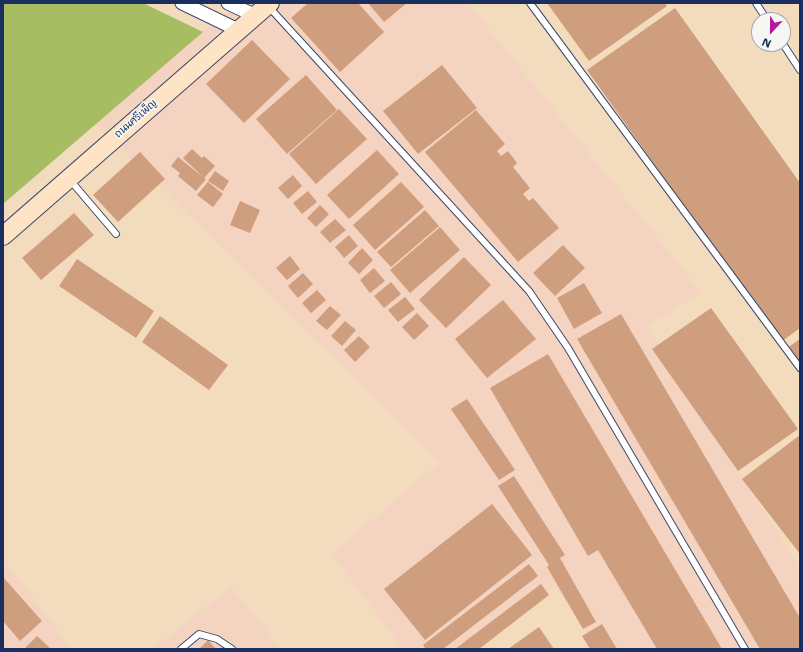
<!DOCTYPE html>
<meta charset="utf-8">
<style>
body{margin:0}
#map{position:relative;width:803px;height:652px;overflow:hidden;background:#f3dcbe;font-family:"Shantell Sans",sans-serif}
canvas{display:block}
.frame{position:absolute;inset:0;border:4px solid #1b2f5e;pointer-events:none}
.north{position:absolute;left:751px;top:12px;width:40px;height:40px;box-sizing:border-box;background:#f6f6f2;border:1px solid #9ea6b7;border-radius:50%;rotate:202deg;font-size:11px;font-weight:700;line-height:16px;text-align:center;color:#1b2f5e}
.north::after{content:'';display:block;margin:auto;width:14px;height:18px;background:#b5179e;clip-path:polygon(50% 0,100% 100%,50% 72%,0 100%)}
</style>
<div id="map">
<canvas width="803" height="652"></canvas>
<div class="frame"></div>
<div class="north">N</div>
</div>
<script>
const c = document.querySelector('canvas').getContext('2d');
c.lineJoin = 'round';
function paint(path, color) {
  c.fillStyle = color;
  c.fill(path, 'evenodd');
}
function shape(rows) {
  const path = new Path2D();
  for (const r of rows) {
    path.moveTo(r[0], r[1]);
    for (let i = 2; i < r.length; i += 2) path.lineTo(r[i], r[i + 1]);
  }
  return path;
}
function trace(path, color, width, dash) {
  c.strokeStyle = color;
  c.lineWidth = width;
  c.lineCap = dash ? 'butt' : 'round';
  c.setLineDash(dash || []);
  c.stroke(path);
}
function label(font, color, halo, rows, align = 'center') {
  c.font = font + ' "Shantell Sans","Playpen Sans Thai",sans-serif';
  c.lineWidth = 3.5;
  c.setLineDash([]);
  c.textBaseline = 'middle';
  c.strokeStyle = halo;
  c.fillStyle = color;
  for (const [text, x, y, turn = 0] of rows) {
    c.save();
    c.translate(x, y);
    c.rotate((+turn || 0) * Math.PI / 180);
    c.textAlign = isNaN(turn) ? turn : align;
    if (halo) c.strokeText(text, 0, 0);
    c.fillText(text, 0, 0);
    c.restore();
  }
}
const built = shape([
 [239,3,468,3,701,292,647,327,800,568,800,649,599,649,555,586,475,649,403,649,332,554,440,462,91,120],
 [3,558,72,649,3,649],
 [231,587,282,649,152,649]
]);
const green = shape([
 [3,3,143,3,203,32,3,204]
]);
const building = shape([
 [308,3,358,3,384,32,340,72,291,18],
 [368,3,407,3,384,22],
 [547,3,665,3,667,6,589,61],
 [675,8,800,183,800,328,781,342,587,70],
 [252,40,290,79,244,123,206,84],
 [442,65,477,108,418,154,383,111],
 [306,75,337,110,287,154,256,119],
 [339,109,367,139,316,184,289,154],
 [476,110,505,144,497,151,501,156,508,151,517,163,513,167,530,188,523,194,529,201,533,198,559,228,518,262,425,152],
 [192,149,202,158,204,156,215,166,204,178,206,179,196,191,178,176,180,173,171,166,178,157,203,177,183,158],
 [377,150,399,174,349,219,327,195],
 [140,152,165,179,118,222,93,195],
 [215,171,229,181,223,191,208,181],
 [293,175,302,186,288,199,278,188],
 [208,182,223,194,213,207,197,195],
 [401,182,424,207,375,250,353,225],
 [308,191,317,202,302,214,293,203],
 [240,201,260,210,250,233,230,225],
 [320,205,329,214,316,227,307,218],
 [425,210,439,226,391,267,377,252],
 [74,213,94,235,41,280,22,258],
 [335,219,346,230,330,243,320,232],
 [440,227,460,250,410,293,390,270],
 [349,235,358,246,344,258,335,247],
 [563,245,585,268,555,296,533,273],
 [362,248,373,260,359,274,348,263],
 [290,256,300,269,287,280,276,268],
 [464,257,491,285,446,328,419,300],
 [77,259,154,311,136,338,59,286],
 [374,268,385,281,370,293,360,280],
 [303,273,313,284,298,298,288,286],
 [391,282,401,294,384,308,374,296],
 [584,283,602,313,574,329,557,298],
 [317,290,326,300,311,313,302,303],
 [405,297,415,309,398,322,388,310],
 [503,300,536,339,487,378,455,339],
 [330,306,341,315,327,330,316,321],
 [711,308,798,429,738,471,652,349],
 [417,313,429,326,414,340,402,327],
 [621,314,800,618,800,649,760,649,577,339],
 [160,316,228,365,209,390,142,342],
 [345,321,356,330,342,346,331,336],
 [359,336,370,347,355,362,344,350],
 [800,339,800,366,787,348],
 [548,354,722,649,657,649,598,550,588,556,490,388],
 [467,399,515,470,499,480,451,409],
 [800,435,800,554,742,479],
 [514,476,565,555,560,558,596,622,583,629,547,567,549,565,498,486],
 [492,504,532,555,425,640,384,589],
 [529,564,538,576,443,649,426,649,423,645],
 [3,577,42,621,20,641,3,621],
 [541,584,549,595,479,649,455,649],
 [602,624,617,649,590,649,582,636],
 [539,627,554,649,508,649],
 [37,636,51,649,24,649],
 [208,640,216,649,199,649]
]);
const service = shape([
 [530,3,800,368],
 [756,3,767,20],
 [268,6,529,291,568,348,745,649],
 [783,44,800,70],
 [70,180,116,234],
 [181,649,199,634,217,639,232,649]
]);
const minor = shape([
 [182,3,238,30],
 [228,3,256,16]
]);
const secondary = shape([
 [3,236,270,3]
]);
const streetNames = [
 ["ถนนศรีเพ็ญ",136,119,-41]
];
paint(built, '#f4d3c0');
paint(green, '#a7bd62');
paint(building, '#cf9e7e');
trace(service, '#3b496c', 8);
trace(minor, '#3b496c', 15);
trace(secondary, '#3b496c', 20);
trace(service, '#fff', 6);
trace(minor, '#fff', 13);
trace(secondary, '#fee4c5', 18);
label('10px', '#1b2f5e', '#f6f6f2', streetNames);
</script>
